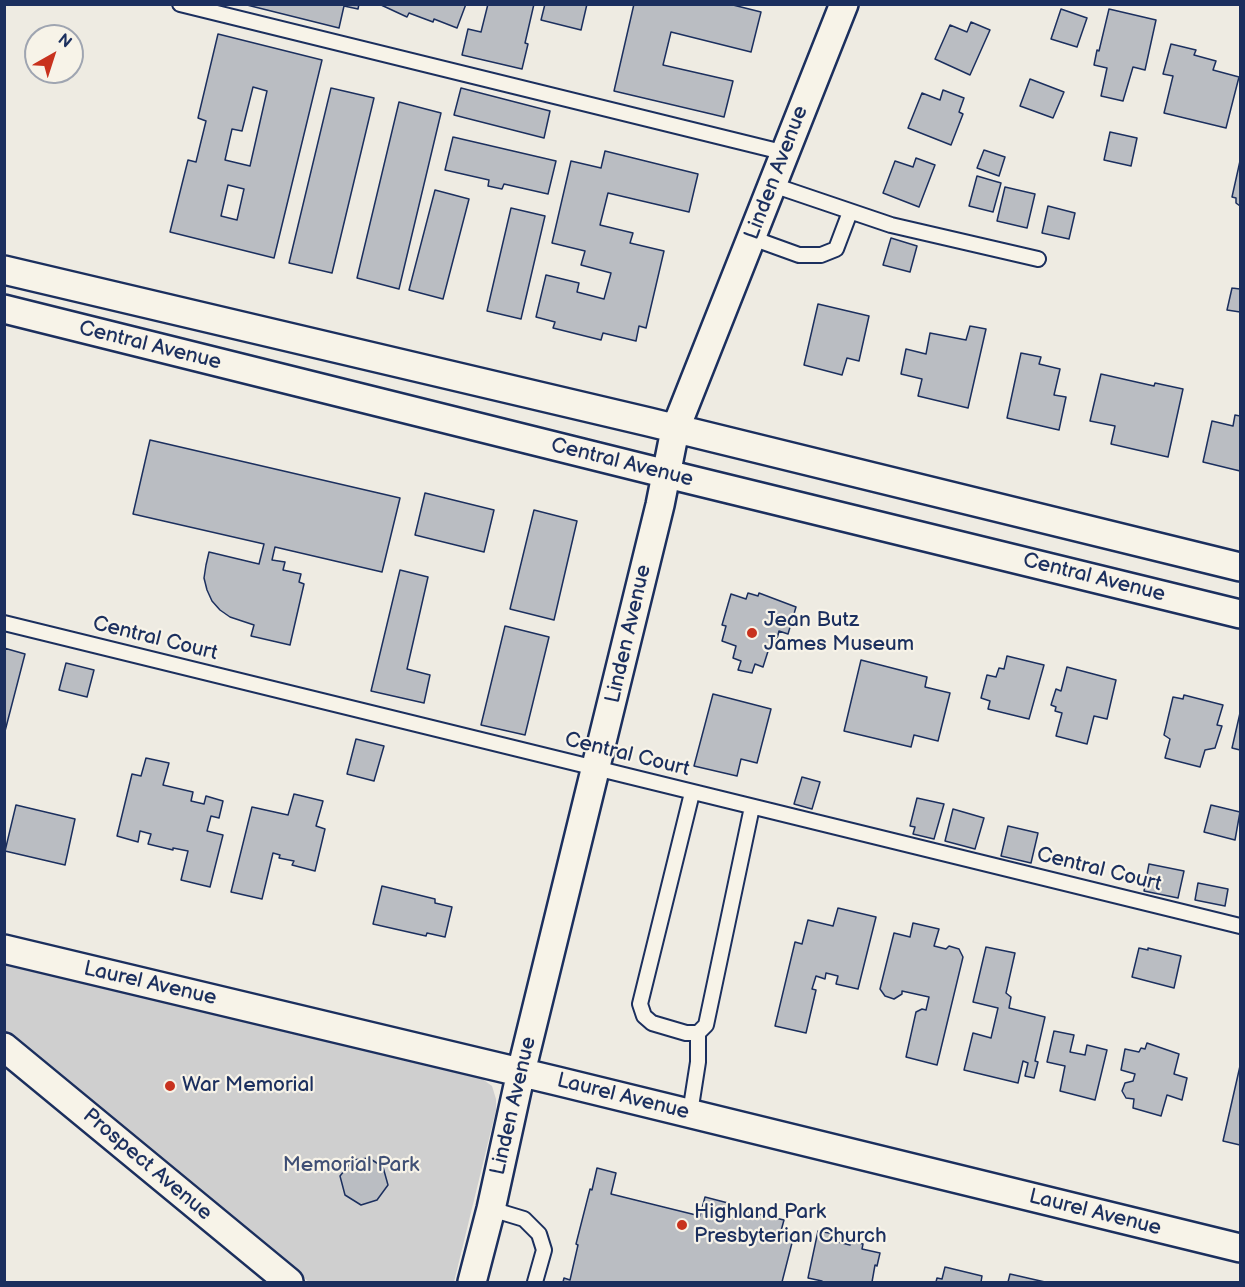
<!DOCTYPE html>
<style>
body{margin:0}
#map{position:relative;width:1245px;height:1287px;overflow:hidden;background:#eeebe2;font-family:"Balsamiq Sans",sans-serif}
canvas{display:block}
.frame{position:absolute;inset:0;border:6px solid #1b2f5e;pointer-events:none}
.north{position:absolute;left:24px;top:24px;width:60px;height:60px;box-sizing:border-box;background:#f7f3e8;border:2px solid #9fa5b1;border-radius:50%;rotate:39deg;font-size:16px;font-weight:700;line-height:24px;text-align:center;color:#1b2f5e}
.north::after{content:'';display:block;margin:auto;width:21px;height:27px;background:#c8321e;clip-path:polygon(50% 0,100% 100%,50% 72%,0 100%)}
</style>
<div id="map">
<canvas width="1245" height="1287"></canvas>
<div class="frame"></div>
<div class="north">N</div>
</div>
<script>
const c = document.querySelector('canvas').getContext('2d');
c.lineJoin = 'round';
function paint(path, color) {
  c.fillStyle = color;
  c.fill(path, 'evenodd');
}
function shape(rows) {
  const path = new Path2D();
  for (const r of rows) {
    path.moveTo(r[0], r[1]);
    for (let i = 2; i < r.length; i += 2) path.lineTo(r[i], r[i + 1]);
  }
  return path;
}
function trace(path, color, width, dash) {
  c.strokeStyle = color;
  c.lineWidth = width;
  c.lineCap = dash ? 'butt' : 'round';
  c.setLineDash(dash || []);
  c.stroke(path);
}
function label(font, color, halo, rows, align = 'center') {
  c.font = font + ' "Balsamiq Sans",sans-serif';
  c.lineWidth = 4.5;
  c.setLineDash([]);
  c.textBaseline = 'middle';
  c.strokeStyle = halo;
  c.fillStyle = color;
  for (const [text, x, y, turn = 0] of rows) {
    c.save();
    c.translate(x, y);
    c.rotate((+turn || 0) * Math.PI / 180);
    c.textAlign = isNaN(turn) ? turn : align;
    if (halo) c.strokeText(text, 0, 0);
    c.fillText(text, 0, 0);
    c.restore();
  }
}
const green = shape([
 [5,962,466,1074,481,1078,492,1086,496,1099,496,1110,454,1282,309,1282,5,1031]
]);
const building = shape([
 [243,4,359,4,358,9,344,6,339,28,243,4],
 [379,4,466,4,457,28,434,19,433,22,409,13,407,17,379,4],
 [488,4,534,4,525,43,528,44,522,69,462,55,468,29,481,32,488,4],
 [545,4,587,4,581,30,541,20,545,4],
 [634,4,729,4,761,12,751,52,671,32,663,65,733,81,724,117,614,91,634,4],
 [1061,9,1087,18,1077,47,1051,39,1061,9],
 [1109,9,1156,20,1145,70,1133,67,1123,101,1101,96,1107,68,1094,65,1097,50,1099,51,1109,9],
 [971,22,990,30,970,75,935,59,950,25,967,32,971,22],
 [218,34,322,60,274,258,170,232,188,160,196,162,206,121,198,118,218,34],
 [253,87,267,91,250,166,225,160,232,129,242,131,253,87],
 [228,185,244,189,237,220,221,216,228,185],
 [1171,44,1196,50,1194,55,1216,61,1213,70,1239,77,1226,128,1164,113,1173,76,1163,74,1171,44],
 [1030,79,1064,92,1053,118,1020,106,1030,79],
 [331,88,374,98,332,273,289,263,331,88],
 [461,88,550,111,544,138,454,115,461,88],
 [943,90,964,98,959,112,963,114,951,145,908,128,922,93,940,100,943,90],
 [399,102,441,113,399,289,357,278,399,102],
 [1110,132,1137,138,1131,166,1104,160,1110,132],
 [453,137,556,161,548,194,504,184,502,189,488,186,489,180,445,170,453,137],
 [984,150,1005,157,999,176,977,168,984,150],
 [605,151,698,174,689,212,608,193,600,225,633,233,630,243,664,251,646,328,639,326,636,341,603,333,601,340,553,328,555,322,536,317,546,275,579,283,577,292,604,299,611,273,581,265,585,251,552,243,571,161,601,168,605,151],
 [916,158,935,165,919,207,883,193,895,161,913,167,916,158],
 [1240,161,1240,206,1236,203,1236,198,1232,197,1240,161],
 [977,176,1001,183,993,212,969,206,977,176],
 [1005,187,1035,194,1027,228,997,221,1005,187],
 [435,190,469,199,443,299,409,290,435,190],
 [1048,206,1075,213,1069,239,1042,233,1048,206],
 [511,208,545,216,521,319,487,311,511,208],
 [891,238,917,246,910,272,883,265,891,238],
 [1232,288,1240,289,1240,312,1227,310,1232,288],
 [818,304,869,316,859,361,847,358,842,375,804,365,818,304],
 [970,326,986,329,968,408,918,396,922,379,901,374,906,349,926,354,930,333,966,340,970,326],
 [1021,353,1041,357,1039,364,1060,369,1054,395,1066,397,1059,430,1007,418,1021,353],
 [1101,374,1154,386,1155,383,1183,389,1168,457,1111,444,1115,426,1090,421,1101,374],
 [1235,415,1240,416,1240,471,1203,462,1212,421,1233,426,1235,415],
 [150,440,400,498,382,572,275,547,272,560,285,562,283,570,301,574,299,582,304,584,290,645,251,636,254,625,230,617,220,610,212,601,207,590,204,578,206,565,209,552,259,564,264,544,133,514,150,440],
 [425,493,494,510,484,552,415,535,425,493],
 [534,510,577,521,554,620,510,609,534,510],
 [400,570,428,577,407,669,430,675,424,703,371,691,400,570],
 [748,593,758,596,759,593,796,607,788,634,779,631,775,647,770,645,763,667,755,664,752,673,738,670,741,661,733,658,736,646,722,641,726,626,722,625,731,594,746,599,748,593],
 [505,626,549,637,525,735,481,725,505,626],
 [4,648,25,654,4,735,4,648],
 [1007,656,1044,665,1029,719,988,709,990,701,981,698,987,675,996,677,999,668,1004,669,1007,656],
 [861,660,927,677,925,687,950,693,938,741,914,735,911,747,844,731,861,660],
 [66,663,94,670,87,697,59,690,66,663],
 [1067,667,1116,680,1107,719,1094,716,1087,744,1056,736,1062,713,1055,711,1056,707,1051,705,1056,689,1061,691,1067,667],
 [713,694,771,709,757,763,741,759,737,776,694,766,713,694],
 [1184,695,1223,705,1217,725,1222,726,1215,748,1205,750,1200,767,1165,758,1170,739,1164,735,1173,697,1183,699,1184,695],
 [1240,713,1240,750,1232,748,1240,713],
 [356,739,384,746,374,781,347,774,356,739],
 [146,758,169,763,163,785,193,792,191,801,204,804,206,796,223,801,219,818,211,816,207,831,223,835,210,887,181,880,188,851,173,848,173,850,148,844,151,834,140,831,138,842,117,836,132,774,141,776,146,758],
 [802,777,820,782,812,809,794,804,802,777],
 [294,794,323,801,316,826,325,829,315,871,292,865,294,861,279,858,280,855,273,853,262,899,231,892,252,807,288,815,294,794],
 [917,798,944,804,934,839,913,834,915,827,910,826,917,798],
 [16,805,75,819,65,865,5,851,16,805],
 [1211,805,1240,812,1235,840,1204,832,1211,805],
 [953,809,984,818,975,849,945,841,953,809],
 [1008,826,1038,833,1031,863,1001,856,1008,826],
 [1149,864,1184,871,1178,898,1144,891,1149,864],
 [1198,883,1228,889,1225,906,1195,900,1198,883],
 [382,886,435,899,435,903,452,907,445,937,427,933,426,936,373,924,382,886],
 [838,908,876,917,858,989,836,984,838,976,826,973,825,979,816,976,812,989,816,990,806,1033,775,1026,795,942,802,944,808,920,833,926,838,908],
 [913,923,939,929,934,946,946,949,949,946,959,949,963,957,937,1065,906,1057,916,1012,922,1009,926,1010,929,997,902,991,902,994,894,999,885,996,880,989,894,933,910,937,913,923],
 [986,947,1015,953,1006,993,1011,997,1009,1008,1045,1017,1035,1061,1038,1062,1034,1078,1025,1076,1028,1063,1023,1061,1018,1083,964,1070,973,1033,991,1038,998,1008,973,1002,986,947],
 [1139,948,1148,950,1148,948,1181,956,1174,988,1132,977,1139,948],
 [1054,1031,1074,1035,1070,1052,1085,1055,1087,1045,1107,1050,1095,1100,1060,1091,1065,1066,1047,1062,1054,1031],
 [1147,1043,1179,1054,1174,1074,1187,1078,1182,1100,1167,1095,1161,1116,1133,1108,1134,1099,1126,1098,1122,1091,1125,1083,1133,1081,1135,1074,1121,1070,1125,1049,1139,1052,1141,1048,1145,1049,1147,1043],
 [1240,1066,1240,1145,1223,1141,1240,1066],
 [369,1158,383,1167,388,1185,377,1200,361,1205,345,1195,340,1176,353,1160,369,1158],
 [597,1168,616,1173,611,1194,700,1216,705,1197,728,1203,727,1207,784,1220,781,1231,794,1235,782,1282,563,1282,564,1278,570,1280,578,1245,576,1244,590,1189,592,1190,597,1168],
 [818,1231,840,1235,838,1242,850,1245,850,1241,863,1244,862,1249,880,1253,877,1266,875,1265,872,1282,821,1282,822,1281,808,1278,818,1231],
 [945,1267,982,1276,981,1282,936,1282,937,1278,942,1279,945,1267],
 [1010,1274,1045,1282,1008,1282,1010,1274]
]);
const service = shape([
 [180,4,786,153],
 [773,185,891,225,1038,259],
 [752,238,799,255,821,255,836,249,850,212],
 [4,623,1240,926],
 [692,793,640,1004,644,1016,652,1023,686,1033,698,1033,706,1025,752,807],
 [690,1113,698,1062,698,1033],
 [491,1209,524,1219,539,1234,544,1250,535,1282]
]);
const minor = shape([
 [4,270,649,422,1240,567],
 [4,309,667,474,1240,614],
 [4,949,557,1081,1240,1248],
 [4,1047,289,1282],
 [472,1282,491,1209,521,1072,660,505,675,430,844,4]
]);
const markers = [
 [752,633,6,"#c8321e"],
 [170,1086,6,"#c8321e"],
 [682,1225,6,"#c8321e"]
];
const streetNames = [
 ["Linden Avenue",777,173,-69],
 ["Central Avenue",150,346,14],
 ["Central Avenue",622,463,14],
 ["Central Avenue",1094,578,14],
 ["Linden Avenue",629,634,-77],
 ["Central Court",155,639,14],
 ["Central Court",627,755,14],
 ["Central Court",1099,870,14],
 ["Laurel Avenue",150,984,13],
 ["Laurel Avenue",623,1097,14],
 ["Linden Avenue",514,1106,-77],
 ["Prospect Avenue",147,1165,40],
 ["Laurel Avenue",1095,1213,14]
];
const poiNames = [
 ["Jean Butz",764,621],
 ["James Museum",764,645],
 ["War Memorial",182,1086],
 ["Highland Park",694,1213],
 ["Presbyterian Church",694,1237]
];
const parkNames = [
 ["Memorial Park",351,1166]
];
paint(green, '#cfcfcf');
paint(building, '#babdc2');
trace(building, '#1b2f5e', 1.5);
trace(service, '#1b2f5e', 18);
trace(minor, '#1b2f5e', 32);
trace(service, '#f7f3e8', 14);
trace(minor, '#f7f3e8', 27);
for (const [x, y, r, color] of markers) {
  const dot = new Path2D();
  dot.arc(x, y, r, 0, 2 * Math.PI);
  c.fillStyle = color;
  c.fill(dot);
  trace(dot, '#f7f3e8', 2);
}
label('21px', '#1b2f5e', '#f7f3e8', streetNames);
label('21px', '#1b2f5e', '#f7f3e8', poiNames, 'left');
label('21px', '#3f4f75', '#f7f3e8', parkNames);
</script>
